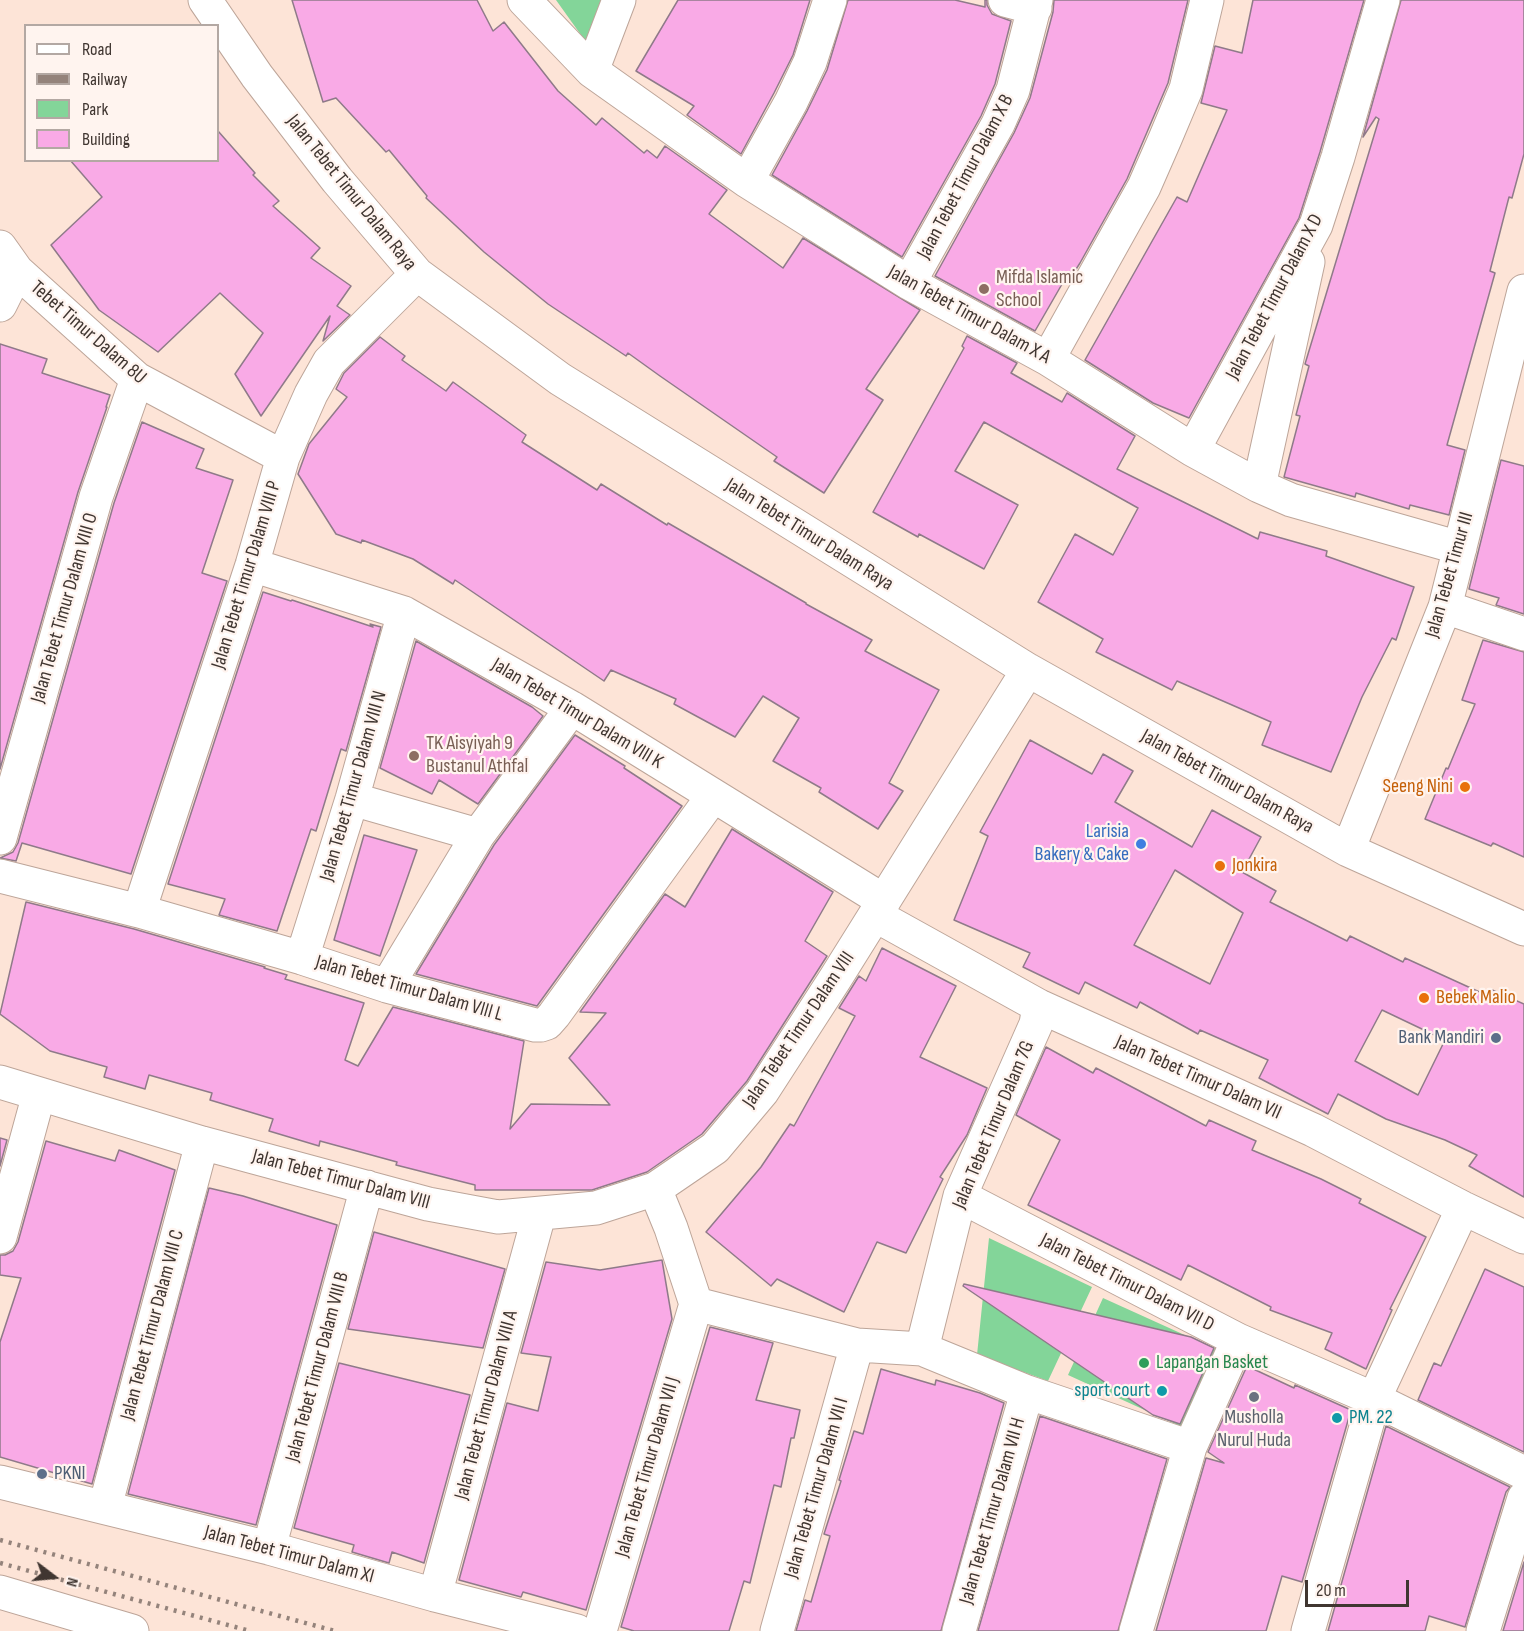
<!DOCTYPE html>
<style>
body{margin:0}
#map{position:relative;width:1524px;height:1631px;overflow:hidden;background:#fde4d7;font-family:"Sofia Sans Condensed",sans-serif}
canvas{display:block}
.legend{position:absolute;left:24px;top:24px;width:195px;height:138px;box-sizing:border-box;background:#fff4ef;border:2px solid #b3a8a3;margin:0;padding:8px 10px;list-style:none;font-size:18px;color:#403631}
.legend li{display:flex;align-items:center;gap:12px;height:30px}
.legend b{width:30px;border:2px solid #b3a8a3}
.north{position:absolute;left:24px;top:1547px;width:60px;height:60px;-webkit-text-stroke:4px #fff4ef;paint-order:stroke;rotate:106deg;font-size:16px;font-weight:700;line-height:24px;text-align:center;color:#403631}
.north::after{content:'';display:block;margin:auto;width:21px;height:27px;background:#403631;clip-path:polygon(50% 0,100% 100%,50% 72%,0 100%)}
.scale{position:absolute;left:1305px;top:1580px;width:104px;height:27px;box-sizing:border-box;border:3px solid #403631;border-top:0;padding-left:8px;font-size:18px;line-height:21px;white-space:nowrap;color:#403631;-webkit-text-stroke:4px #fff4ef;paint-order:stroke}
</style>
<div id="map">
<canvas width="1524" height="1631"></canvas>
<ul class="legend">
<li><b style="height:8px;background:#fff"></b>Road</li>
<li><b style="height:8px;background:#94837b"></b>Railway</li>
<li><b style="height:16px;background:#83d599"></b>Park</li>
<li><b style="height:16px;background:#f9aae6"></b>Building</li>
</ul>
<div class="north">N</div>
<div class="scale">20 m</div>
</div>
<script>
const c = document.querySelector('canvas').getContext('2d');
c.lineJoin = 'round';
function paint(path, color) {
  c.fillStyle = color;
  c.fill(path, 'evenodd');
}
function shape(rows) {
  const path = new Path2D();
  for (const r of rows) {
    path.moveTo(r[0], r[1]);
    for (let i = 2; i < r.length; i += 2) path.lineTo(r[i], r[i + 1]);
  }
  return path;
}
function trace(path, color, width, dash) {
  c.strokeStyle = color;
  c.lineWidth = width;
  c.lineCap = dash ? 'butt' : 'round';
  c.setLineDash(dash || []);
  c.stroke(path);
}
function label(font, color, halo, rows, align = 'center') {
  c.font = font + ' "Sofia Sans Condensed",sans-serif';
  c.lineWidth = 4.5;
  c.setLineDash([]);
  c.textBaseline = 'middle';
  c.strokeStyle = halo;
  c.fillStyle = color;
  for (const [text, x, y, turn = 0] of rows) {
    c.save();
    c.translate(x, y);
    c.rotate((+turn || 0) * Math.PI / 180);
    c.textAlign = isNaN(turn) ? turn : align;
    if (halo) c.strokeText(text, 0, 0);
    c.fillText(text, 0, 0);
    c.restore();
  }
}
const green = shape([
 [556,0,609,0,591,49],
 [989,1238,1092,1287,1048,1381,977,1355],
 [1103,1298,1220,1351,1184,1428,1068,1375]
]);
const building = shape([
 [292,0,477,0,493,31,504,22,558,91,596,125,602,118,644,153,647,150,657,158,665,146,727,190,709,214,783,268,803,238,920,310,866,389,883,400,824,493,774,461,777,457,660,376,628,353,626,356,548,304,484,252,426,198,427,196,389,150,386,152,336,98,323,102,292,0],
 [678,0,810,0,793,55,774,93,741,154,687,115,694,106,636,71,678,0],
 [848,0,955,0,985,7,985,0,987,0,987,5,992,14,1011,21,995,84,981,116,902,257,772,175,807,111,827,70,848,0],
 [1054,0,1188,0,1168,83,1127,179,1080,263,1073,274,1069,272,1035,331,935,276,1014,133,1030,98,1053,12,1054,0],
 [1253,0,1364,0,1320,152,1299,218,1189,418,1153,403,1085,360,1177,197,1187,202,1227,110,1201,103,1215,46,1242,53,1253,0],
 [1401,0,1524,0,1524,154,1512,198,1509,197,1490,271,1495,273,1447,445,1465,450,1449,515,1410,505,1409,509,1356,493,1355,497,1284,477,1300,416,1296,415,1309,366,1305,364,1379,119,1376,117,1363,137,1401,0],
 [218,131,255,173,253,175,279,201,273,206,320,248,311,258,351,286,337,306,350,315,323,341,330,316,261,416,235,374,263,333,220,293,158,352,99,310,51,245,102,197,70,160,218,160,218,131],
 [967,336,1017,363,1011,373,1062,402,1067,393,1135,436,1117,469,1258,539,1260,532,1327,551,1326,556,1414,587,1396,640,1392,638,1362,697,1331,772,1262,745,1271,722,1177,681,1172,690,1096,652,1103,639,1038,602,1075,534,1113,555,1138,508,984,422,955,471,1018,505,984,569,919,534,918,537,873,512,964,348,962,346,967,336],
 [380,337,405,356,402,360,446,391,453,382,526,435,522,442,597,490,601,484,667,525,668,523,806,603,806,604,872,640,865,651,939,690,889,783,903,791,878,829,819,792,821,788,773,761,799,718,763,696,735,737,674,704,676,699,611,670,604,681,455,580,453,584,413,559,362,540,361,543,336,534,298,474,309,444,347,397,336,389,344,373,380,337],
 [0,344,47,359,42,373,110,395,106,407,107,407,78,492,0,769,0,344],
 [142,422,204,449,196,468,233,480,202,573,227,581,131,874,22,843,16,861,0,858,13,852,18,843,114,503,142,422],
 [1501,460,1524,466,1524,614,1496,605,1499,598,1469,589,1501,460],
 [263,592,291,601,292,600,373,627,370,624,381,627,346,751,341,749,316,831,311,829,277,931,219,915,225,899,168,884,263,592],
 [1483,640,1524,652,1524,857,1493,843,1491,846,1425,819,1446,768,1448,769,1475,704,1462,700,1483,640],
 [416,641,532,707,543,716,478,804,439,780,432,794,380,768,416,641],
 [575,735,625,766,624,768,682,806,537,1006,416,974,494,845,575,735],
 [1030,740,1092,774,1103,754,1133,771,1115,802,1192,847,1212,810,1261,837,1242,872,1276,891,1270,902,1347,941,1350,936,1403,962,1405,958,1486,995,1490,989,1524,1004,1524,1197,1469,1166,1477,1155,1445,1140,1386,1119,1338,1094,1328,1114,1259,1078,1268,1060,1200,1030,1198,1034,1140,1002,1137,1008,1085,982,1079,994,1023,967,1030,953,954,920,988,836,980,832,1030,740],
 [1175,870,1243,913,1210,984,1134,945,1175,870],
 [1382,1010,1445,1040,1418,1095,1355,1061,1382,1010],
 [732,829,833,892,805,941,827,956,747,1081,702,1134,647,1172,592,1190,475,1190,475,1185,396,1165,397,1162,320,1141,319,1146,269,1131,273,1119,210,1100,212,1093,149,1075,145,1089,104,1077,107,1067,50,1051,0,1014,26,902,134,929,265,967,264,968,287,975,285,979,364,1003,345,1060,358,1066,393,1007,524,1041,510,1129,531,1104,610,1105,569,1058,606,1013,580,1012,665,894,685,907,732,829],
 [364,835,417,850,380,956,334,940,364,835],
 [882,948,956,986,920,1057,987,1088,967,1135,940,1177,943,1179,906,1253,877,1242,844,1312,777,1279,771,1286,706,1232,761,1167,790,1124,794,1126,855,1016,839,1008,859,976,866,981,882,948],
 [1046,1047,1093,1073,1096,1068,1206,1126,1209,1120,1256,1141,1252,1150,1321,1179,1361,1199,1359,1203,1426,1237,1390,1309,1392,1310,1366,1369,1325,1349,1332,1333,1270,1310,1271,1307,1188,1265,1181,1280,1028,1205,1060,1140,1016,1115,1046,1047],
 [0,1138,7,1140,0,1166,0,1138],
 [46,1141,115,1161,119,1150,175,1170,92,1484,0,1457,0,1342,21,1278,0,1275,0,1255,5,1255,13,1251,18,1242,46,1141],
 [209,1188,243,1196,337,1225,256,1525,128,1494,209,1188],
 [374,1232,505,1269,483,1348,348,1329,374,1232],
 [662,1260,672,1319,586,1610,523,1592,521,1597,459,1580,507,1403,538,1411,551,1357,521,1353,546,1262,600,1270,662,1260],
 [1485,1269,1524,1287,1524,1452,1418,1400,1434,1363,1441,1366,1485,1269],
 [964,1284,1191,1337,1214,1348,1180,1424,1153,1415,963,1286,964,1284],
 [710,1327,773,1343,756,1400,800,1410,794,1438,791,1438,781,1487,774,1485,750,1583,744,1581,729,1631,634,1631,621,1627,710,1327],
 [339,1363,470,1395,424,1563,392,1552,389,1563,352,1552,354,1545,294,1528,339,1363],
 [1247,1366,1294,1388,1295,1385,1351,1410,1302,1582,1282,1576,1266,1631,1156,1631,1206,1458,1224,1463,1208,1452,1247,1366],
 [881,1369,935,1385,936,1380,980,1393,1004,1403,941,1631,796,1631,805,1600,811,1602,830,1536,824,1534,841,1481,839,1480,854,1431,863,1434,881,1369],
 [1040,1416,1167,1459,1118,1631,978,1631,1040,1416],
 [1386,1426,1510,1487,1506,1492,1465,1627,1429,1616,1425,1631,1328,1631,1386,1426],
 [1524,1562,1524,1631,1503,1631,1524,1562]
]);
const minor = shape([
 [205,0,257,76,337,180,417,274,560,379,1028,670,1348,850,1524,929],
 [524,0,592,71,747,181,909,283,1048,359,1193,450,1259,486,1291,500,1460,548],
 [1005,0,1035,8],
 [592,71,619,0],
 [747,181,791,102,810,62,830,0],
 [0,247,17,271,137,379,283,457],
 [909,283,998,124,1013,90,1036,0],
 [0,305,17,271],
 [1048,359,1144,187,1165,139,1186,89,1207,0],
 [1193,450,1316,225,1338,157,1383,0],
 [1259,486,1308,262],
 [252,565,404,613,572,708,884,901],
 [1445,607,1524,634],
 [352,799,478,835],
 [0,838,96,497,137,379],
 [1348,850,1445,607,1524,291],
 [0,876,139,911,302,958,387,986,535,1025,541,1025,547,1023,554,1015,713,796],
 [139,911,252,565,283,457,311,394,329,362,417,274],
 [875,915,1039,1006,1313,1130,1463,1208,1524,1237],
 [302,958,352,799,404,613],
 [387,986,478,835,572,708],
 [0,1082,202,1143,428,1204,498,1217,596,1208,655,1189,715,1148,762,1092,835,979,1028,670],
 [655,1189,671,1228,696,1304],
 [960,1196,1238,1340,1374,1399,1524,1473],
 [0,1237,39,1094],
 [696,1304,857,1345,922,1349,1027,1392,1190,1447],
 [922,1349,960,1196,1036,1024,1039,1006],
 [0,1482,269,1548,435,1595,577,1631],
 [105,1507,202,1143],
 [269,1548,367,1187],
 [0,1592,132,1631],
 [435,1595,539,1215],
 [600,1631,696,1304],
 [777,1631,857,1345],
 [959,1631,1027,1392],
 [1136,1631,1190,1447,1238,1340],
 [1308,1631,1374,1399,1463,1208],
 [1483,1631,1524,1498]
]);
const rail = shape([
 [0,1540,335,1631],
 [0,1563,250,1631]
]);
const markers = [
 [984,289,6,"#8d6e63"],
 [414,756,6,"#8d6e63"],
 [1465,787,6,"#e8710a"],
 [1141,844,6,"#3f7fe0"],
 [1220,866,6,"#e8710a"],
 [1424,998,6,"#e8710a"],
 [1496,1038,6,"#5c6f8a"],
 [1144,1363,6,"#2e9e5b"],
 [1162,1391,6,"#0f9aa8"],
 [1254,1397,6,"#6b7280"],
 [1337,1418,6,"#0f9aa8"],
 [42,1474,6,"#5c6f8a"]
];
const streetNames = [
 ["Jalan Tebet Timur Dalam X B",966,177,-62],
 ["Jalan Tebet Timur Dalam Raya",351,193,51],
 ["Jalan Tebet Timur Dalam X D",1275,297,-62],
 ["Jalan Tebet Timur Dalam X A",969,315,29],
 ["Tebet Timur Dalam 8U",88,333,41],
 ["Jalan Tebet Timur Dalam Raya",809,535,32],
 ["Jalan Tebet Timur Dalam VIII P",247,575,-73],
 ["Jalan Tebet Timur III",1450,575,-74],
 ["Jalan Tebet Timur Dalam VIII O",65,608,-74],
 ["Jalan Tebet Timur Dalam VIII K",577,714,31],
 ["Jalan Tebet Timur Dalam Raya",1227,782,29],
 ["Jalan Tebet Timur Dalam VIII N",354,786,-74],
 ["Jalan Tebet Timur Dalam VIII L",409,989,16],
 ["Jalan Tebet Timur Dalam VIII",799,1030,-56],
 ["Jalan Tebet Timur Dalam VII",1198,1078,24],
 ["Jalan Tebet Timur Dalam 7G",994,1125,-67],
 ["Jalan Tebet Timur Dalam VIII",341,1180,15],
 ["Jalan Tebet Timur Dalam VII D",1127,1283,27],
 ["Jalan Tebet Timur Dalam VIII C",153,1325,-75],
 ["Jalan Tebet Timur Dalam VIII B",318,1367,-75],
 ["Jalan Tebet Timur Dalam VIII A",487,1405,-75],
 ["Jalan Tebet Timur Dalam VII J",648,1467,-74],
 ["Jalan Tebet Timur Dalam VII I",817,1488,-74],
 ["Jalan Tebet Timur Dalam VII H",993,1511,-74],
 ["Jalan Tebet Timur Dalam XI",289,1555,15]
];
const educationNames = [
 ["Mifda Islamic",996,278],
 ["School",996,301],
 ["TK Aisyiyah 9",426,744],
 ["Bustanul Athfal",426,767]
];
const foodNames = [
 ["Seeng Nini",1453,787,"right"],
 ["Jonkira",1232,866],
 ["Bebek Malio",1436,998]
];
const shopNames = [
 ["Larisia",1129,832],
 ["Bakery & Cake",1129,855]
];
const serviceNames = [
 ["Bank Mandiri",1484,1038],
 ["PKNI",54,1474,"left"]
];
const leisureNames = [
 ["Lapangan Basket",1156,1363]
];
const cultureNames = [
 ["sport court",1150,1391],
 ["PM. 22",1349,1418,"left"]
];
const worshipNames = [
 ["Musholla",1254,1418],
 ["Nurul Huda",1254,1441]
];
paint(green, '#83d599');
paint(building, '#f9aae6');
trace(building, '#8f7a89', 1.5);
trace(minor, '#bda599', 35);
trace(minor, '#fff', 33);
trace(rail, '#94837b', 4.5, [3, 6]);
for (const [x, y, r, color] of markers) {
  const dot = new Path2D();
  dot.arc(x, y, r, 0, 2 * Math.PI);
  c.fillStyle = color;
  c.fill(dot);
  trace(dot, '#fff4ef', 2);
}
label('20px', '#403631', '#fff4ef', streetNames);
label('20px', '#785e54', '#fff4ef', educationNames, 'left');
label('20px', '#c56008', '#fff4ef', foodNames, 'left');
label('20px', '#366cbe', '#fff4ef', shopNames, 'right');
label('20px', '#4e5e75', '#fff4ef', serviceNames, 'right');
label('20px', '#27864d', '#fff4ef', leisureNames, 'left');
label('20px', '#0d838f', '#fff4ef', cultureNames, 'right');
label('20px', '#5b616d', '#fff4ef', worshipNames);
</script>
